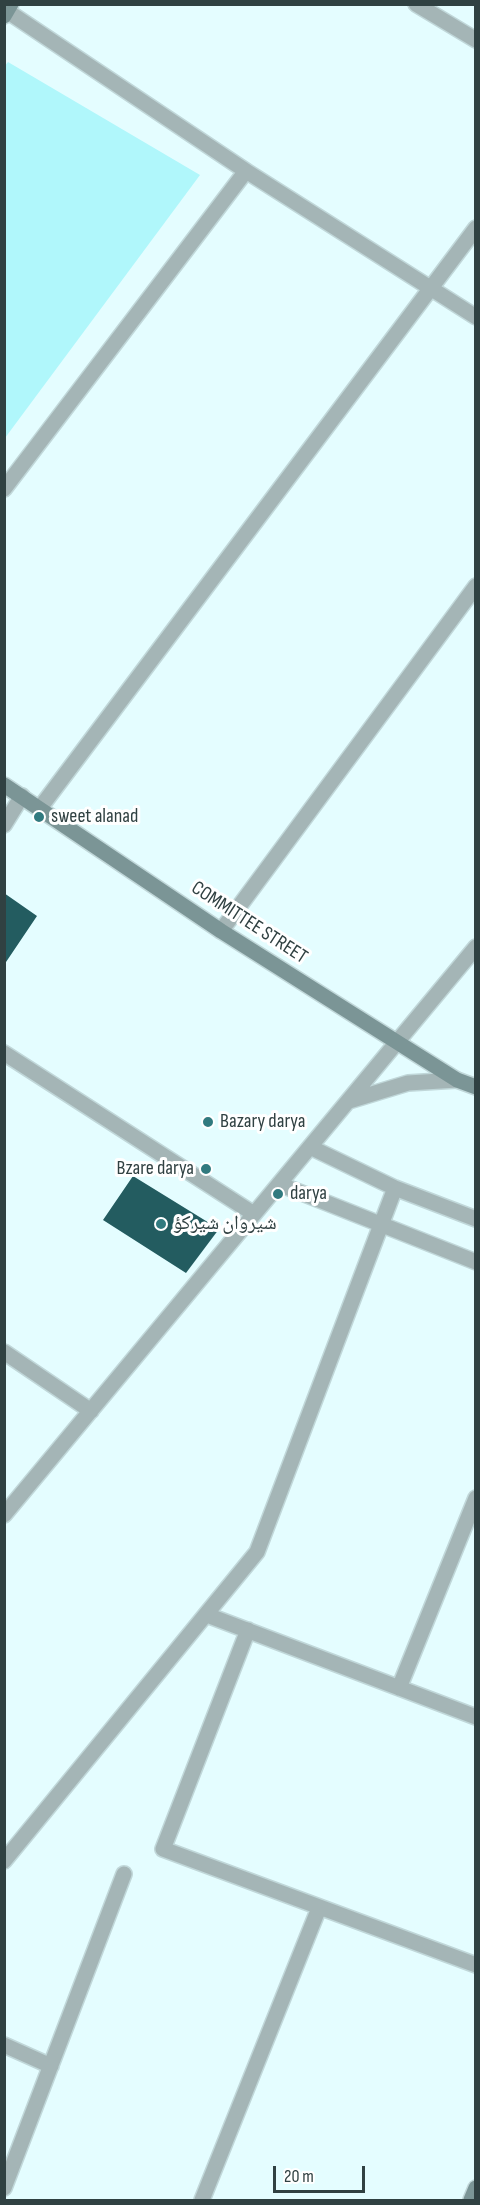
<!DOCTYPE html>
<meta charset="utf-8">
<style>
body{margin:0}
#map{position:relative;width:480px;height:2205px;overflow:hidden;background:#e4fdff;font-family:"Sofia Sans Condensed",sans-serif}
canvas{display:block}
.frame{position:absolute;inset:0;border:6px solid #304142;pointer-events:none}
.scale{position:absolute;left:273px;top:2166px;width:92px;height:27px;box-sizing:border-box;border:3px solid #304142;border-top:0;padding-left:8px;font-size:18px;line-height:21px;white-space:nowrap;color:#304142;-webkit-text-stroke:4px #fff;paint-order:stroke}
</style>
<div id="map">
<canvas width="480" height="2205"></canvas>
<div class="frame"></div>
<div class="scale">20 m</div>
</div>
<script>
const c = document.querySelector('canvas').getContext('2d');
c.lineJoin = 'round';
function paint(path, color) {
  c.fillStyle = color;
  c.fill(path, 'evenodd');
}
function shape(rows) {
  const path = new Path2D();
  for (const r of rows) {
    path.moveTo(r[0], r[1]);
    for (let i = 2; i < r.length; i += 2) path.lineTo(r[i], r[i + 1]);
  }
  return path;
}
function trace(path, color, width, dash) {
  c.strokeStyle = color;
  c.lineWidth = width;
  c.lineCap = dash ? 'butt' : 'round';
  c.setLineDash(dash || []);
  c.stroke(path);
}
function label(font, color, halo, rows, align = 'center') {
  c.font = font + ' "Sofia Sans Condensed","Noto Naskh Arabic",sans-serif';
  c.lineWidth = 6;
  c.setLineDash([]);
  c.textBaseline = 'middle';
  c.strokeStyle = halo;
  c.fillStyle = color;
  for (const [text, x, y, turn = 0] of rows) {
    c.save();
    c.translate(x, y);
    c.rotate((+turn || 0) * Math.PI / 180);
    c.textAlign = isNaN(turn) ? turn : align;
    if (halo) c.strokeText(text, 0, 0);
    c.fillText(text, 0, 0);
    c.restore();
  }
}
const green = shape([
 [8,62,200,175,5,438,4,67]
]);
const building = shape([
 [4,893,37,916,4,965],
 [133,1176,219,1229,186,1273,103,1220]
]);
const minor = shape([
 [416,4,476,40],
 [246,171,476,317],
 [4,489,246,171,7,11],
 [40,808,476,228],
 [4,825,22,796],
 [221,931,476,586],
 [4,1053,254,1214],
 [349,1101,408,1083,457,1080],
 [310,1147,395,1188,476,1219],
 [279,1184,476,1262],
 [4,1352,91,1411],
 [4,1515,476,947],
 [207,1615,476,1717],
 [248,1630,163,1849,476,1965],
 [399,1688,476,1498],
 [4,1861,257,1552,395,1188],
 [4,2045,51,2066],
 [4,2188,124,1874],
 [202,2200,319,1908]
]);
const secondary = shape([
 [4,16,11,4],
 [4,785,221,931,457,1080,476,1087],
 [471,2200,476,2188]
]);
const markers = [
 [39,817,6,"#317a7f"],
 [208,1122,6,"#317a7f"],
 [206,1169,6,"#317a7f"],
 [278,1194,6,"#317a7f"],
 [161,1224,6,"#317a7f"]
];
const poiNames = [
 ["sweet alanad",51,817],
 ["Bazary darya",220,1122],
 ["Bzare darya",194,1169,"right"],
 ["darya",290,1194],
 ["شيروان شيركؤ",173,1224]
];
const streetNames = [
 ["COMMITTEE STREET",249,923,33]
];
paint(green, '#b0f7fb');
paint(building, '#235c60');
trace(minor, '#c0d7d9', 18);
trace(secondary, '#c0d7d9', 18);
trace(minor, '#a4b5b6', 15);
trace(secondary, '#7b9596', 15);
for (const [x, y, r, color] of markers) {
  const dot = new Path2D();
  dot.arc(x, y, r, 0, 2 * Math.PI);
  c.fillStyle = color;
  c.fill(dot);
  trace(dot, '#fff', 2);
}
label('20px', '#304142', '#fff', poiNames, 'left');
label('20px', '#304142', '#fff', streetNames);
</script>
